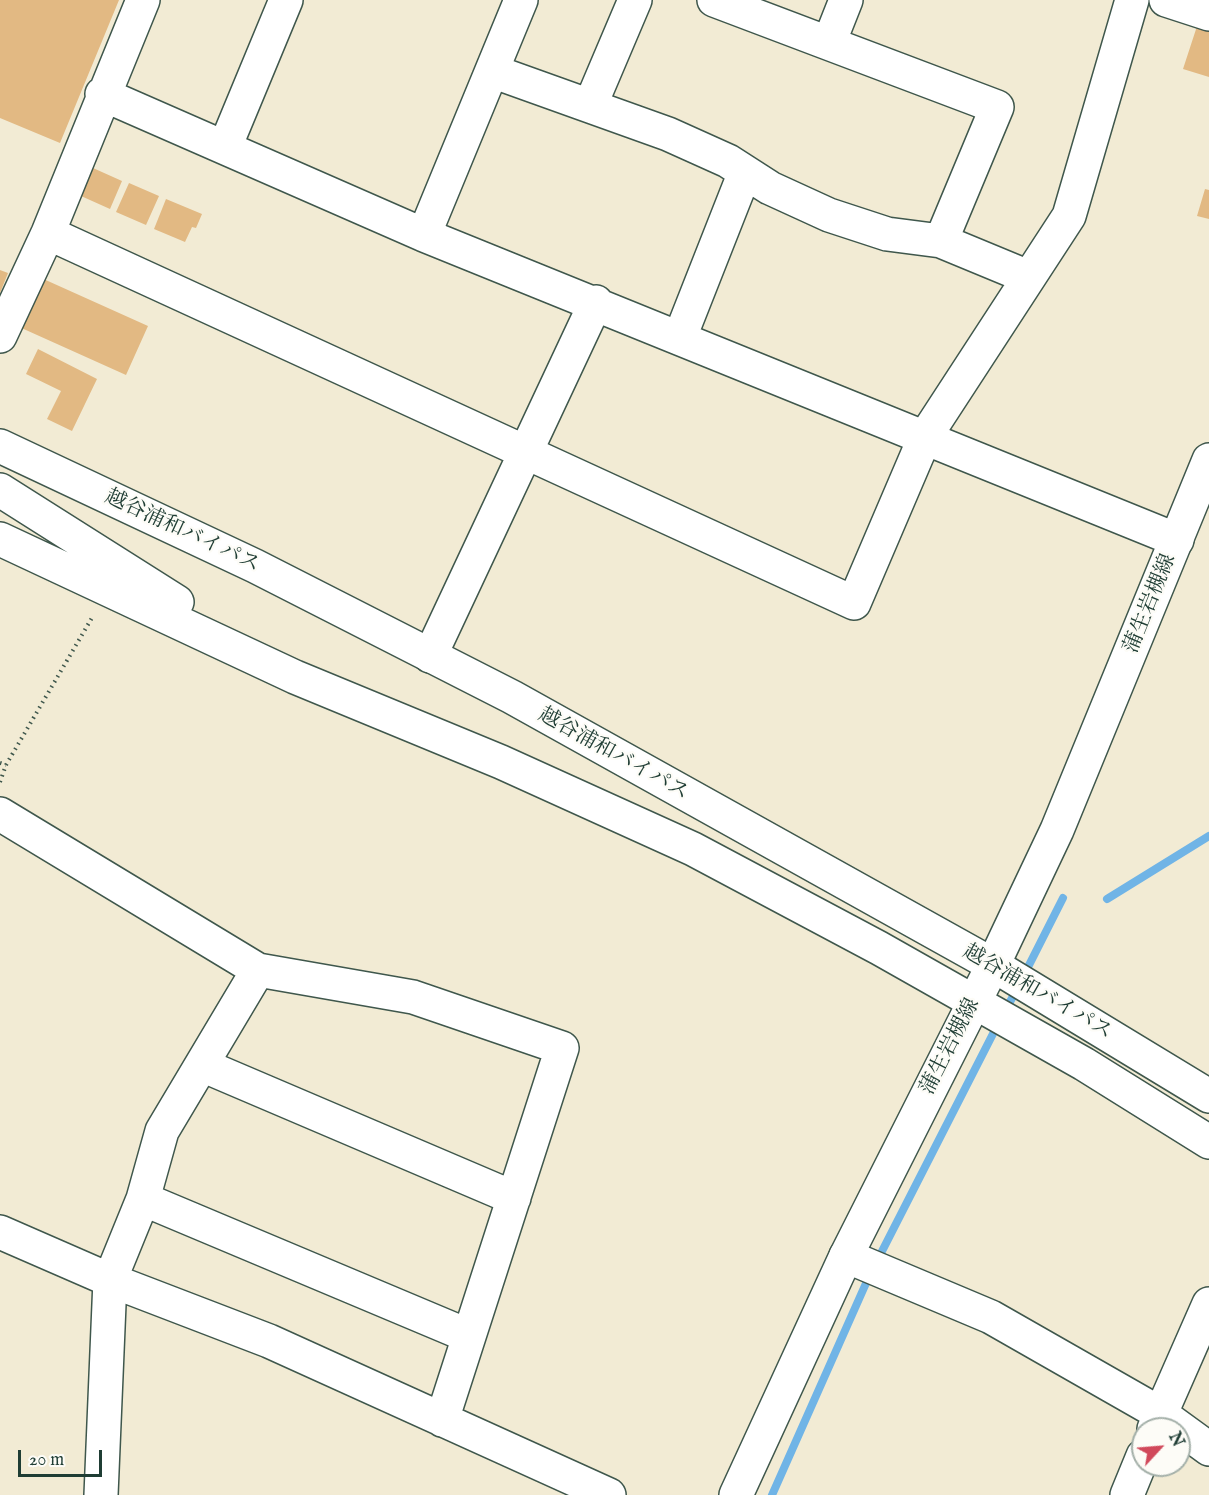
<!DOCTYPE html>
<meta charset="utf-8">
<style>
body{margin:0}
#map{position:relative;width:1209px;height:1495px;overflow:hidden;background:#f2ebd4;font-family:"IM FELL English",serif}
canvas{display:block}
.north{position:absolute;left:1131px;top:1417px;width:60px;height:60px;box-sizing:border-box;background:#fdfcf7;border:2px solid #a4b0a9;border-radius:50%;rotate:64deg;font-size:16px;font-weight:700;line-height:24px;text-align:center;color:#1f3d34}
.north::after{content:'';display:block;margin:auto;width:21px;height:27px;background:#d1495b;clip-path:polygon(50% 0,100% 100%,50% 72%,0 100%)}
.scale{position:absolute;left:18px;top:1450px;width:84px;height:27px;box-sizing:border-box;border:3px solid #1f3d34;border-top:0;padding-left:8px;font-size:18px;line-height:21px;white-space:nowrap;color:#1f3d34;-webkit-text-stroke:4px #fdfcf7;paint-order:stroke}
</style>
<div id="map">
<canvas width="1209" height="1495"></canvas>
<div class="north">N</div>
<div class="scale">20 m</div>
</div>
<script>
const c = document.querySelector('canvas').getContext('2d');
c.lineJoin = 'round';
function shape(rows) {
  const path = new Path2D();
  for (const r of rows) {
    path.moveTo(r[0], r[1]);
    for (let i = 2; i < r.length; i += 2) path.lineTo(r[i], r[i + 1]);
  }
  return path;
}
function trace(path, color, width, dash) {
  c.strokeStyle = color;
  c.lineWidth = width;
  c.lineCap = dash ? 'butt' : 'round';
  c.setLineDash(dash || []);
  c.stroke(path);
}
function paint(path, color) {
  c.fillStyle = color;
  c.fill(path, 'evenodd');
}
function label(font, color, halo, rows, align = 'center') {
  c.font = font + ' "IM FELL English","Noto Serif JP",serif';
  c.lineWidth = 4.5;
  c.setLineDash([]);
  c.textBaseline = 'middle';
  c.strokeStyle = halo;
  c.fillStyle = color;
  for (const [text, x, y, turn = 0] of rows) {
    c.save();
    c.translate(x, y);
    c.rotate((+turn || 0) * Math.PI / 180);
    c.textAlign = isNaN(turn) ? turn : align;
    if (halo) c.strokeText(text, 0, 0);
    c.fillText(text, 0, 0);
    c.restore();
  }
}
const stream = shape([
 [1107,899,1209,836],
 [1024,975,1063,898],
 [1004,1013,1018,987],
 [877,1261,998,1024],
 [772,1495,871,1272]
]);
const building = shape([
 [0,0,119,0,60,143,0,118],
 [1200,17,1209,20,1209,77,1183,69],
 [93,168,122,181,110,209,81,196],
 [129,183,159,196,146,225,116,212],
 [1205,189,1209,190,1209,219,1197,216],
 [166,199,202,214,196,228,192,227,185,242,154,229],
 [0,270,8,273,0,293],
 [39,277,148,326,126,375,17,326],
 [38,349,97,379,72,431,47,419,61,391,26,374]
]);
const path = shape([
 [0,763,6,765],
 [0,782,6,765,93,616]
]);
const minor = shape([
 [714,0,997,107,941,241],
 [1166,0,1209,14],
 [829,43,846,0],
 [492,71,668,134,728,161,770,188,829,215,887,234,941,241,1028,277],
 [102,94,424,235,1177,540],
 [590,106,635,0],
 [225,147,286,0],
 [48,233,854,603,925,437,1069,216,1132,0],
 [424,235,521,0],
 [0,336,48,233,143,0],
 [680,337,745,172],
 [430,656,596,302],
 [0,814,258,970,413,997,562,1048,442,1420],
 [202,1065,514,1198],
 [143,1199,469,1336],
 [0,1232,110,1280,269,1341,609,1495],
 [846,1256,991,1317,1161,1414,1209,1449],
 [1154,1429,1209,1304],
 [101,1495,110,1280,143,1199,162,1131,258,970],
 [1127,1495,1143,1456]
]);
const major = shape([
 [736,1495,846,1256,993,965,1057,830,1209,460]
]);
const highway = shape([
 [0,446,255,566,512,697,993,965,1209,1096],
 [0,490,177,602],
 [0,539,295,677,501,762,693,849,879,948,1084,1064,1209,1142]
]);
const streetNames = [
 ["越谷浦和バイパス",182,532,25],
 ["蒲生岩槻線",1151,604,-68],
 ["越谷浦和バイパス",613,755,29],
 ["越谷浦和バイパス",1037,993,30],
 ["蒲生岩槻線",951,1047,-63]
];
trace(stream, '#70b4e6', 8);
paint(building, '#e2b983');
trace(minor, '#3f574c', 36);
trace(major, '#3f574c', 36);
trace(highway, '#3f574c', 36);
trace(path, '#3f574c', 4, [1.5, 4.5]);
trace(minor, '#fff', 33);
trace(major, '#fff', 33);
trace(highway, '#fff', 33);
label('21px', '#1f3d34', '#fdfcf7', streetNames);
</script>
